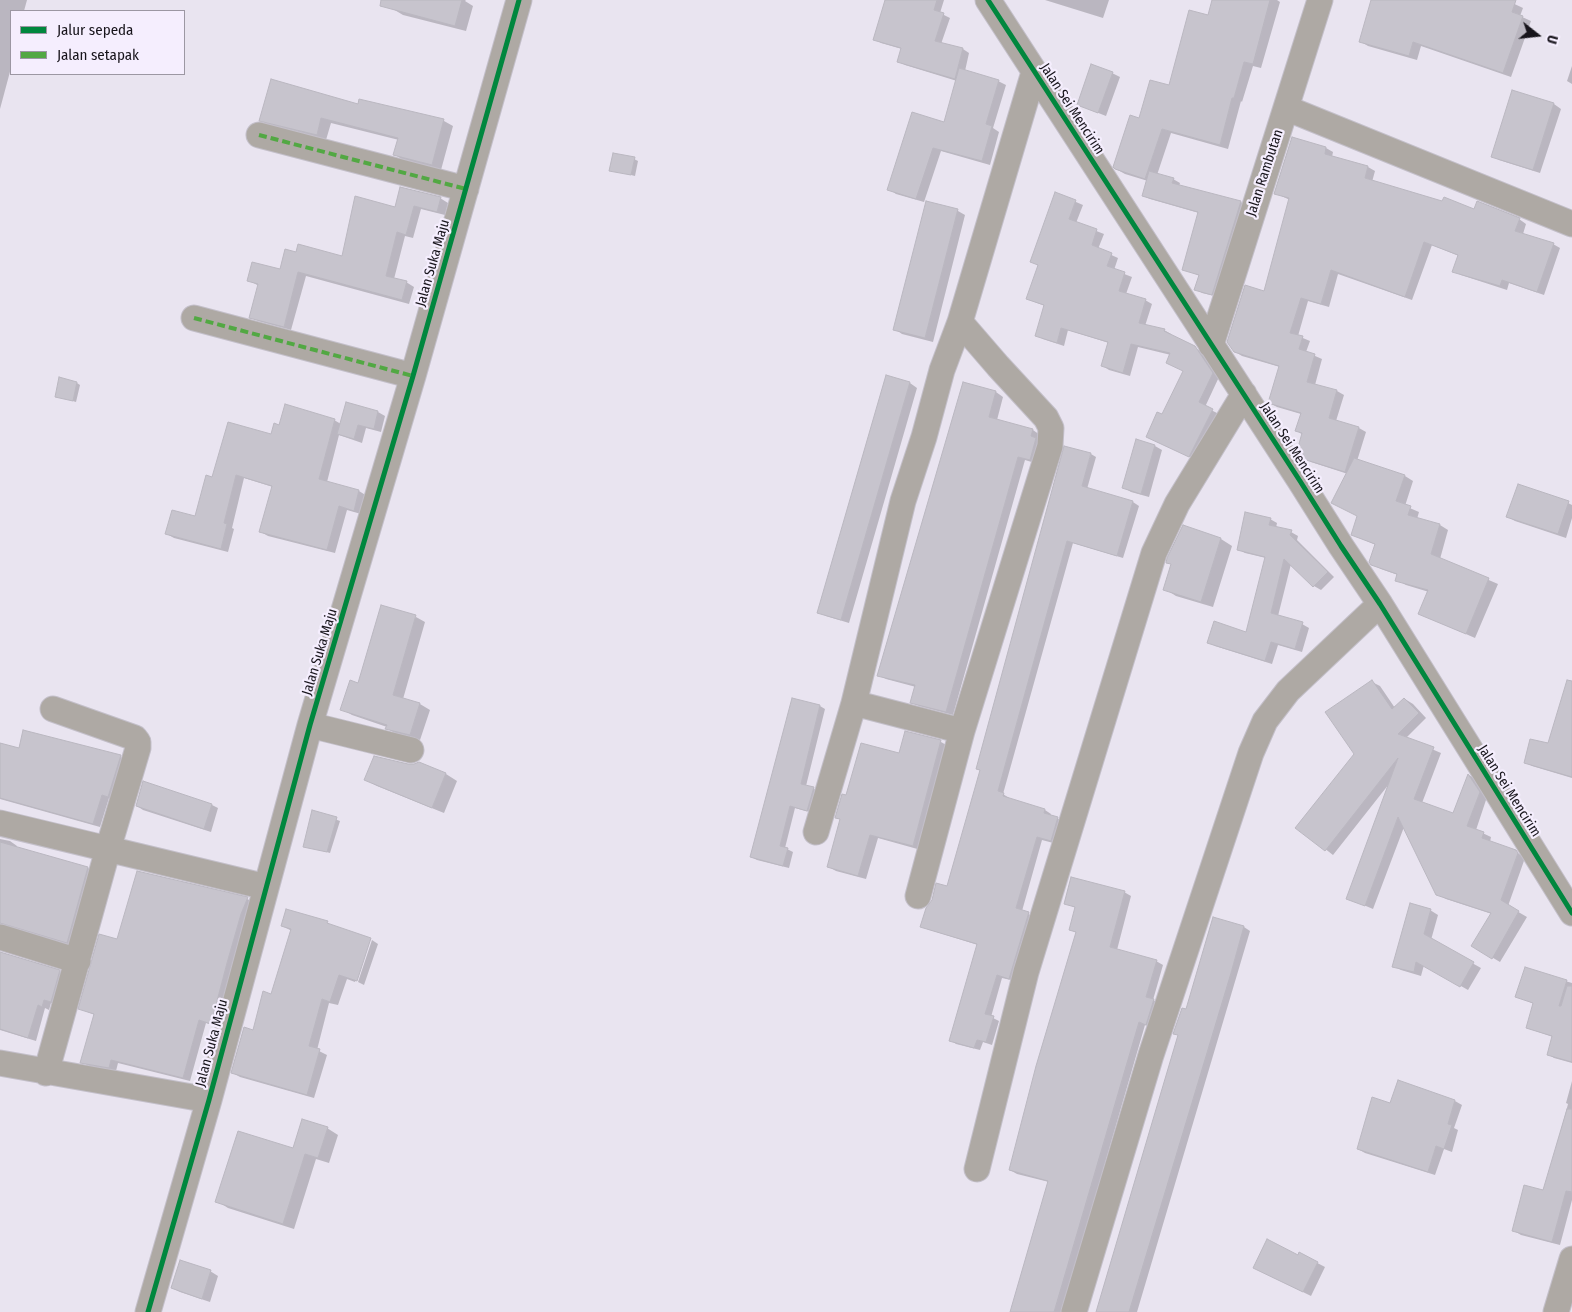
<!DOCTYPE html>
<style>
body{margin:0}
#map{position:relative;width:1572px;height:1312px;overflow:hidden;background:#e9e4f0;font-family:"Fira Sans Condensed",sans-serif}
canvas{display:block}
.legend{position:absolute;left:10px;top:10px;width:175px;height:65px;box-sizing:border-box;background:#f5eefe;border:1px solid #9c97a3;margin:0;padding:6px 9px;list-style:none;font-size:15px;color:#17141b}
.legend li{display:flex;align-items:center;gap:10px;height:25px}
.legend b{width:25px;border:1px solid #9c97a3}
.north{position:absolute;left:1512px;top:10px;width:50px;height:50px;-webkit-text-stroke:4px #f5eefe;paint-order:stroke;rotate:106deg;font-size:14px;font-weight:700;line-height:20px;text-align:center;color:#17141b}
.north::after{content:'';display:block;margin:auto;width:18px;height:22px;background:#17141b;clip-path:polygon(50% 0,100% 100%,50% 72%,0 100%)}
</style>
<div id="map">
<canvas width="1572" height="1312"></canvas>
<ul class="legend">
<li><b style="height:6px;background:#00873e"></b>Jalur sepeda</li>
<li><b style="height:6px;background:#52a843"></b>Jalan setapak</li>
</ul>
<div class="north">U</div>
</div>
<script>
const c = document.querySelector('canvas').getContext('2d');
c.lineJoin = 'round';
function paint(path, color) {
  c.fillStyle = color;
  c.fill(path, 'evenodd');
}
function shape(rows) {
  const path = new Path2D();
  for (const r of rows) {
    path.moveTo(r[0], r[1]);
    for (let i = 2; i < r.length; i += 2) path.lineTo(r[i], r[i + 1]);
  }
  return path;
}
function trace(path, color, width, dash) {
  c.strokeStyle = color;
  c.lineWidth = width;
  c.lineCap = dash ? 'butt' : 'round';
  c.setLineDash(dash || []);
  c.stroke(path);
}
function label(font, color, halo, rows, align = 'center') {
  c.font = font + ' "Fira Sans Condensed",sans-serif';
  c.lineWidth = 4.5;
  c.setLineDash([]);
  c.textBaseline = 'middle';
  c.strokeStyle = halo;
  c.fillStyle = color;
  for (const [text, x, y, turn = 0] of rows) {
    c.save();
    c.translate(x, y);
    c.rotate((+turn || 0) * Math.PI / 180);
    c.textAlign = isNaN(turn) ? turn : align;
    if (halo) c.strokeText(text, 0, 0);
    c.fillText(text, 0, 0);
    c.restore();
  }
}
const shadow = shape([
 [0,0,27,0,24,11,11,11,11,68,0,109],
 [395,0,466,0,465,1,473,6,466,31,403,15,393,9],
 [886,0,944,0,940,13,950,18,941,44,963,49,969,53,965,71,998,81,1006,85,993,128,999,132,990,165,941,151,924,202,896,194,889,189,945,124,957,81,905,65,898,61,902,49,881,43,875,39],
 [1045,0,1109,0,1103,18],
 [1213,0,1277,0,1280,2,1261,68,1253,66,1242,102,1241,101,1228,149,1171,133,1157,175,1173,179,1180,183,1179,186,1241,202,1247,206,1219,297,1202,293,1196,289,1200,276,1183,269,1199,213,1150,199,1143,196,1148,181,1125,174,1116,169,1140,120,1170,87,1209,16],
 [1372,0,1506,0,1523,8,1520,16,1531,21,1511,77,1421,46,1417,60,1368,46,1360,41],
 [1572,66,1572,84,1567,81],
 [1112,73,1120,77,1106,116,1078,105],
 [1512,92,1554,104,1561,109,1540,173,1499,160,1492,156],
 [360,100,444,121,453,126,441,170,403,160,394,154,399,140,331,123,326,140,270,126,260,120,359,106],
 [1293,139,1326,148,1333,152,1332,157,1368,167,1375,171,1372,182,1475,211,1519,219,1526,224,1523,234,1553,244,1560,248,1544,295,1509,283,1507,290,1461,275,1454,271,1459,256,1432,245,1412,300,1338,274,1329,307,1308,301,1298,336,1310,341,1306,352,1322,359,1315,385,1337,391,1344,395,1336,421,1359,428,1366,432,1357,461,1405,476,1413,481,1405,506,1419,512,1417,519,1440,525,1448,530,1440,559,1498,584,1475,638,1429,618,1429,592,1406,585,1397,580,1398,575,1381,569,1372,564,1376,545,1353,535,1359,516,1348,474,1311,462,1304,458,1303,435,1297,431,1301,414,1277,407,1270,403,1280,367,1242,356,1234,351,1264,293,1290,200,1275,193],
 [634,159,638,161,635,176,611,170],
 [1055,193,1083,205,1076,223,1104,234,1098,249,1118,258,1114,270,1132,277,1126,294,1145,300,1152,304,1145,326,1164,330,1171,334,1171,336,1202,352,1219,377,1205,407,1219,414,1196,460,1155,441,1162,416,1184,371,1171,355,1138,347,1130,376,1109,370,1103,366,1109,343,1068,330,1064,346,1043,339,1036,335,1045,306,1027,299,1039,266,1032,262],
 [440,198,448,203,445,215,421,209,413,238,405,236,394,279,406,282,414,287,409,304,306,276,291,330,258,321,250,317,259,286,248,280,281,271,343,258,395,208],
 [927,203,958,211,965,215,933,342,902,334,895,329],
 [887,377,910,383,917,388,849,623,826,616,819,612],
 [77,383,80,385,76,402,56,396],
 [964,383,996,392,1003,397,997,420,1033,430,1040,435,1038,464,1025,460,953,715,919,706,912,702,916,687,886,679,879,675],
 [347,404,378,412,385,416,381,432,366,428,362,443,339,435,327,482,359,491,367,496,361,514,347,510,335,553,268,536,261,532,273,487,244,478,232,528,234,529,228,552,174,538,167,534,196,517,213,478,272,435,280,426,334,420,341,424],
 [1137,441,1155,446,1162,450,1149,497,1131,492,1123,487],
 [1091,454,1096,457,1087,489,1133,502,1139,506,1123,558,1073,543,1003,794,1009,798,1008,799,1045,810,1051,814,1050,816,1064,821,1057,844,1042,840,1022,911,1034,917,1015,981,1002,978,991,1017,999,1021,992,1045,983,1042,980,1050,956,1044,951,1040,978,945,927,929,922,926,948,888],
 [1568,503,1572,505,1572,518,1566,538,1515,521,1508,517],
 [1270,519,1277,523,1276,528,1291,532,1298,536,1297,540,1334,577,1321,590,1314,586,1291,564,1278,616,1302,624,1309,628,1302,652,1278,645,1272,664,1215,646,1208,642,1247,633,1266,558,1245,553,1238,549],
 [1221,539,1232,546,1213,607,1176,596,1165,589],
 [416,617,425,622,403,699,420,704,430,710,420,740,396,734,387,728,387,727,352,715,342,709,359,685],
 [1372,682,1380,686,1395,708,1405,699,1413,704,1426,718,1406,738,1441,753,1422,803,1454,815,1469,775,1477,780,1487,797,1476,830,1491,837,1490,842,1515,851,1525,858,1508,906,1527,917,1500,962,1473,946,1492,914,1446,899,1437,894,1404,827,1373,909,1347,898,1389,784,1333,855,1297,827,1355,754],
 [793,699,820,706,825,709,806,786,819,791,813,813,795,808,785,848,793,852,789,868,757,860,751,857],
 [1572,718,1572,778,1532,766,1525,762,1549,745],
 [906,733,941,742,948,746,921,850,878,838,866,879,836,871,829,867,841,820,837,817,847,797,900,755],
 [0,745,19,750,120,757,127,761,116,800,109,798,100,827,0,799,0,800],
 [419,763,446,774,457,781,444,813,377,786,366,780,407,765,415,765],
 [144,783,212,805,218,808,211,832,143,810,137,806],
 [313,811,340,821,330,853,305,846],
 [0,839,10,841,17,846,16,848,88,868,95,872,74,946,12,927,5,926,0,929],
 [1124,892,1131,896,1117,950,1156,961,1163,965,1153,1000,1161,1004,1153,1028,1145,1025,1062,1312,1011,1312,1049,1182,1017,1174,1010,1170,1077,933,1071,930,1076,908,1065,903],
 [247,899,254,902,218,1027,206,1023,190,1081,118,1063,116,1071,89,1066,82,1062,95,1015,80,1009,118,940],
 [287,910,327,923,335,927,369,939,355,982,347,979,338,1005,329,1003,317,1050,327,1055,314,1098,240,1077,233,1073,272,995,292,931,282,926],
 [1430,910,1438,915,1431,940,1481,968,1468,990,1424,965,1421,976,1401,970,1394,966],
 [1214,919,1244,927,1250,931,1137,1312,1098,1312],
 [372,940,378,944,364,985,358,982],
 [0,953,59,972,66,976,58,1005,51,1003,49,1010,45,1008,36,1041,0,1030],
 [1525,969,1572,983,1572,1063,1554,1058,1548,1054,1553,1037,1527,1028,1534,1004,1517,996],
 [1572,1081,1572,1200,1560,1245,1521,1235,1513,1230,1544,1192,1568,1104,1566,1103],
 [1399,1082,1455,1101,1462,1105,1454,1128,1458,1130,1452,1152,1444,1149,1435,1175,1365,1153,1358,1149,1391,1104],
 [327,1128,338,1135,329,1163,316,1159,294,1229,228,1208,217,1201],
 [1300,1254,1325,1267,1311,1296,1262,1272,1298,1257],
 [210,1271,218,1276,210,1302,180,1292,172,1288]
]);
const building = shape([
 [381,0,462,0,455,26,380,6,381,0],
 [885,0,937,0,934,10,944,13,935,41,963,48,955,79,897,62,901,48,873,40,885,0],
 [1212,0,1270,0,1253,64,1244,62,1234,98,1232,98,1220,145,1162,129,1145,179,1115,169,1113,167,1130,115,1139,118,1150,80,1169,85,1189,10,1208,15,1212,0],
 [1371,0,1516,0,1512,12,1523,16,1503,73,1413,42,1409,56,1359,42,1371,0],
 [1091,64,1113,72,1098,113,1077,105,1091,64],
 [959,68,999,80,986,124,992,126,982,161,933,148,916,199,887,190,912,112,944,122,959,68],
 [271,79,358,104,359,99,444,119,432,165,393,155,398,138,321,118,317,135,259,121,271,79],
 [1512,90,1554,103,1533,170,1491,157,1512,90],
 [1292,137,1326,147,1325,154,1368,166,1365,178,1442,201,1444,197,1474,209,1477,201,1520,218,1515,231,1554,243,1537,292,1502,280,1500,286,1452,272,1458,255,1424,242,1405,297,1331,270,1321,304,1301,298,1290,333,1303,336,1299,349,1315,354,1307,382,1337,390,1329,418,1359,427,1345,472,1303,459,1297,451,1302,433,1295,431,1301,413,1268,403,1279,366,1234,352,1227,342,1245,285,1264,291,1289,198,1274,194,1292,137],
 [613,153,635,157,631,175,609,171,613,153],
 [1149,171,1174,178,1172,183,1241,201,1212,295,1194,290,1199,275,1182,270,1198,212,1142,196,1149,171],
 [400,187,441,197,437,212,414,206,406,235,397,232,386,276,407,281,402,300,298,272,284,327,249,318,258,284,247,281,252,262,280,269,285,249,296,252,298,244,342,256,355,196,395,207,400,187],
 [1055,192,1076,200,1069,219,1097,229,1092,245,1112,253,1107,266,1125,272,1119,291,1146,299,1139,323,1165,329,1164,331,1195,346,1213,373,1199,402,1213,409,1189,457,1146,437,1157,412,1162,414,1183,371,1166,363,1170,353,1131,344,1123,373,1101,366,1108,342,1061,328,1057,343,1035,336,1044,305,1026,299,1038,265,1030,262,1055,192],
 [926,201,958,209,925,338,893,330,926,201],
 [886,375,910,382,841,620,817,613,886,375],
 [59,377,77,382,73,401,55,397,59,377],
 [963,382,996,391,989,417,1033,429,1031,436,1036,438,1030,460,1018,457,946,712,910,703,915,685,877,676,963,382],
 [346,402,378,411,374,429,358,425,354,439,337,434,346,402],
 [285,404,335,419,319,479,359,490,354,511,339,506,327,550,259,532,272,486,236,475,224,523,227,524,221,549,165,534,172,510,195,516,206,475,212,477,228,422,271,434,274,423,279,425,285,404],
 [1136,439,1155,445,1141,494,1122,488,1136,439],
 [1064,446,1091,453,1082,486,1133,501,1117,556,1067,541,998,791,1004,793,1003,796,1045,809,1044,813,1058,817,1051,841,1037,837,1016,908,1029,912,1009,979,997,975,985,1014,994,1016,986,1042,977,1040,974,1048,949,1041,977,944,920,927,926,908,932,900,936,883,947,886,980,770,976,769,1064,446],
 [1354,458,1405,475,1396,501,1411,506,1408,515,1440,524,1431,554,1489,578,1466,634,1418,614,1428,590,1395,581,1397,574,1371,565,1369,562,1375,544,1351,535,1357,516,1331,503,1354,458],
 [1518,484,1569,501,1558,534,1506,517,1518,484],
 [1245,512,1271,518,1269,525,1292,530,1290,535,1328,572,1313,587,1284,559,1271,613,1303,622,1295,649,1271,642,1265,661,1207,643,1214,621,1246,632,1265,557,1237,550,1245,512],
 [1183,525,1221,538,1201,602,1163,590,1171,564,1166,563,1167,558,1183,525],
 [381,605,416,615,393,695,420,703,410,735,385,729,387,725,340,710,350,680,358,683,381,605],
 [1372,680,1392,709,1404,698,1419,713,1398,734,1434,747,1414,799,1453,813,1468,774,1480,792,1467,826,1484,832,1482,838,1516,850,1518,853,1501,900,1519,911,1492,959,1471,946,1491,913,1436,895,1398,817,1365,906,1346,899,1398,758,1325,851,1295,828,1354,754,1325,712,1372,680],
 [1567,680,1572,681,1572,777,1524,763,1530,739,1548,743,1567,680],
 [792,698,820,705,801,784,814,787,807,811,790,806,780,846,788,848,783,866,750,857,792,698],
 [23,730,121,755,108,797,102,795,93,824,0,798,0,743,19,748,23,730],
 [905,731,941,740,913,846,870,835,858,876,827,867,840,819,835,818,842,794,846,795,861,743,899,753,905,731],
 [374,756,408,764,414,764,419,762,446,773,432,808,364,780,374,756],
 [143,781,212,804,204,829,136,806,143,781],
 [312,810,337,817,327,852,303,847,312,810],
 [0,842,88,867,67,943,0,923,0,842],
 [137,871,248,897,241,914,227,963,211,1024,199,1020,183,1078,111,1060,109,1068,80,1063,94,1014,78,1009,99,934,117,939,137,871],
 [1071,877,1125,891,1110,947,1157,960,1146,997,1154,999,1146,1025,1139,1022,1054,1312,1010,1312,1048,1181,1009,1170,1036,1066,1076,932,1069,930,1075,907,1064,904,1071,877],
 [1410,903,1431,909,1424,934,1474,962,1460,987,1416,962,1414,972,1392,967,1410,903],
 [286,909,328,921,327,923,371,938,357,981,339,975,330,1002,322,999,309,1046,320,1049,307,1095,231,1073,244,1027,253,1030,263,991,271,994,291,929,281,926,286,909],
 [1213,917,1244,926,1231,973,1129,1312,1096,1312,1178,1035,1173,1034,1182,1008,1186,1009,1213,917],
 [0,952,60,970,51,1002,44,1000,42,1007,38,1005,28,1038,0,1029,0,952],
 [1525,967,1567,980,1559,1006,1561,1006,1567,986,1572,986,1572,1062,1547,1055,1552,1036,1526,1028,1533,1003,1515,997,1525,967],
 [1398,1080,1455,1100,1448,1124,1452,1125,1444,1149,1436,1146,1428,1172,1357,1149,1372,1097,1390,1103,1398,1080],
 [1567,1109,1572,1109,1572,1192,1566,1191,1552,1242,1512,1231,1524,1185,1543,1190,1567,1109],
 [302,1119,328,1127,318,1158,305,1154,283,1224,215,1202,238,1131,293,1148,302,1119],
 [1267,1239,1298,1255,1299,1252,1318,1262,1303,1292,1253,1268,1267,1239],
 [180,1260,211,1270,202,1299,171,1288,180,1260]
]);
const minor = shape([
 [988,0,1300,481,1341,546,1380,604,1572,913],
 [1286,108,1572,224],
 [259,135,466,189],
 [194,318,413,376],
 [1211,345,1320,0],
 [854,703,962,731],
 [53,709,135,738,138,742,138,748,108,849,266,887],
 [310,725,411,750],
 [0,823,108,849,46,1073],
 [816,832,854,703,903,501,924,437,942,370,960,322,1034,72],
 [918,896,962,731,1050,446,1051,428,1046,418,998,366,960,322],
 [0,937,78,961],
 [0,1063,209,1100],
 [977,1169,1026,972,1154,553,1177,504,1244,394],
 [148,1312,209,1100,310,725,413,376,519,0],
 [1074,1312,1151,1055,1251,753,1265,721,1288,691,1380,604],
 [1556,1312,1572,1259]
]);
const quiet = shape([
 [259,135,466,189],
 [194,318,413,376]
]);
const cycleway = shape([
 [988,0,1300,481,1341,546,1380,604,1572,913],
 [148,1312,209,1100,310,725,413,376,519,0]
]);
const streetNames = [
 ["Jalan Sei Mencirim",1072,109,57],
 ["Jalan Rambutan",1265,173,-72],
 ["Jalan Suka Maju",433,263,-74],
 ["Jalan Sei Mencirim",1292,448,57],
 ["Jalan Suka Maju",320,652,-73],
 ["Jalan Sei Mencirim",1509,791,58],
 ["Jalan Suka Maju",212,1043,-75]
];
paint(shadow, '#0003');
paint(building, '#c7c4cd');
trace(building, '#bab7c0', 1);
trace(minor, '#c3bfc9', 27);
trace(minor, '#aea9a4', 25);
trace(quiet, '#52a843', 4, [8, 4]);
trace(cycleway, '#00873e', 5);
label('14px', '#17141b', '#f5eefe', streetNames);
</script>
